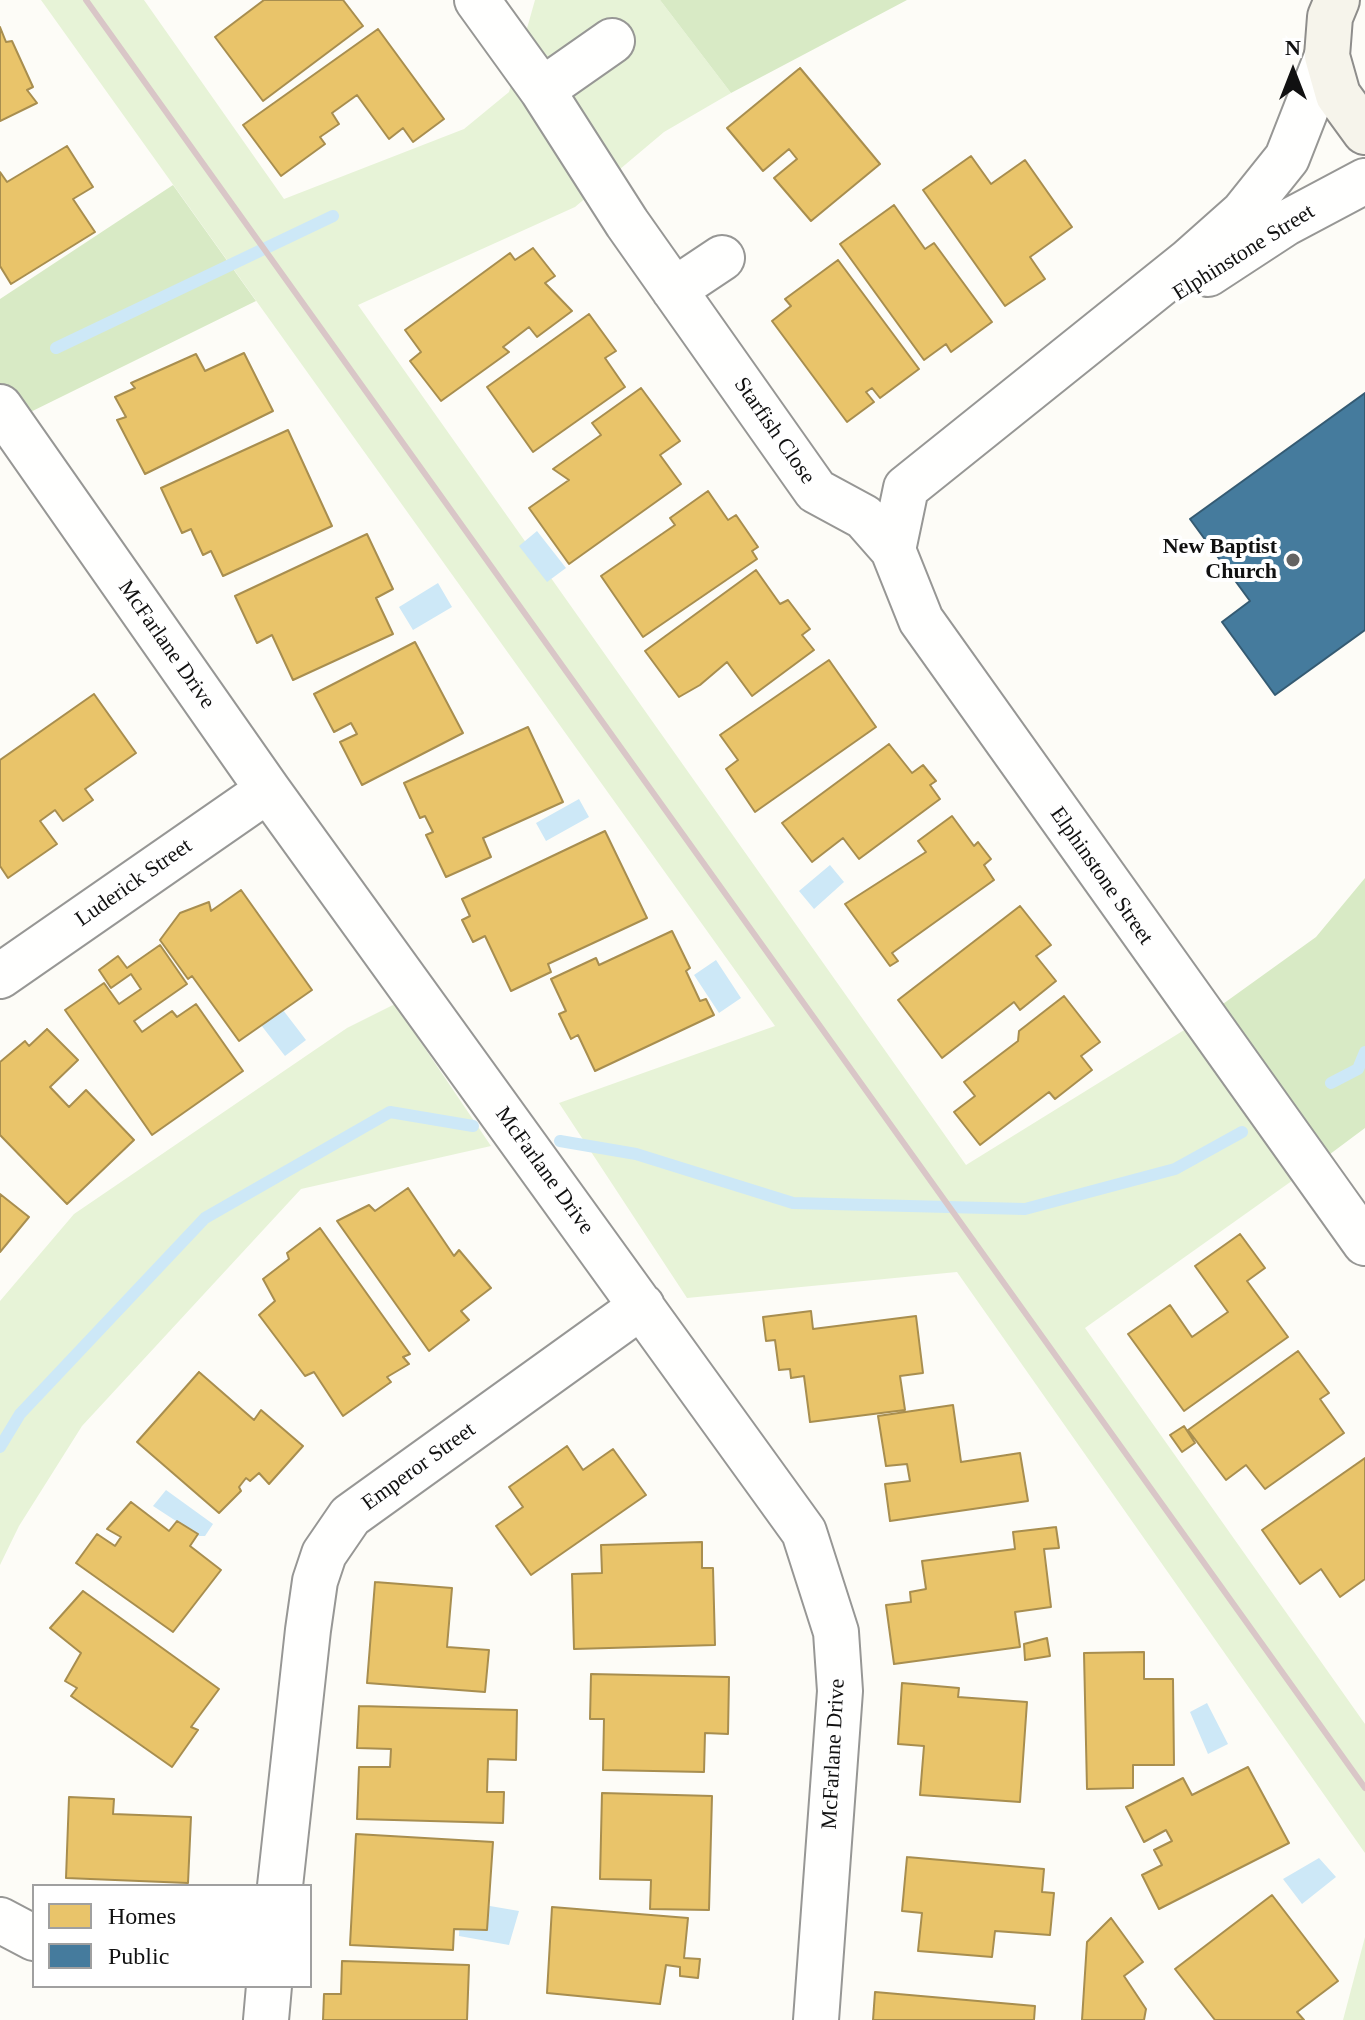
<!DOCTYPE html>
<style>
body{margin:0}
#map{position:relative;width:1365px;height:2020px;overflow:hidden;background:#fdfcf7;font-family:Georgia,serif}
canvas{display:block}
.legend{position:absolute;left:32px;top:1884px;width:280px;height:104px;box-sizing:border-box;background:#fff;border:2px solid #a0a0a0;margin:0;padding:10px 14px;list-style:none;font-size:24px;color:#111}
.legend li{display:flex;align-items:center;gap:16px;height:40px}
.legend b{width:40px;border:2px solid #a0a0a0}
.north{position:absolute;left:1253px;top:32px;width:80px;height:80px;-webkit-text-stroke:6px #fff;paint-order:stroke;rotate:0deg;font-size:22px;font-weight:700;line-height:32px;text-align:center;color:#111}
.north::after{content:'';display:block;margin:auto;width:28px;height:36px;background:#111;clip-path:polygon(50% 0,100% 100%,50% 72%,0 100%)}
</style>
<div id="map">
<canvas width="1365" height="2020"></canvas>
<ul class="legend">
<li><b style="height:22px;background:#e9c46a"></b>Homes</li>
<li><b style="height:22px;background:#457b9d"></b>Public</li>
</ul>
<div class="north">N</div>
</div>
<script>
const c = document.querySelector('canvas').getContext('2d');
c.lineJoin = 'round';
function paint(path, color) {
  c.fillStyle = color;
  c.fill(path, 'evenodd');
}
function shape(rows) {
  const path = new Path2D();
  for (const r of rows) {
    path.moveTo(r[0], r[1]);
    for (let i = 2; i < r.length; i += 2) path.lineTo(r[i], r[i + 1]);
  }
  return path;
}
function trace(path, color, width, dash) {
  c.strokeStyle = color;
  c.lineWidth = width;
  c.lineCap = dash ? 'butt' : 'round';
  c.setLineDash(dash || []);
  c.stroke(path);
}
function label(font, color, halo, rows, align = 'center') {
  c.font = font + ' Georgia,serif';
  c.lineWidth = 8;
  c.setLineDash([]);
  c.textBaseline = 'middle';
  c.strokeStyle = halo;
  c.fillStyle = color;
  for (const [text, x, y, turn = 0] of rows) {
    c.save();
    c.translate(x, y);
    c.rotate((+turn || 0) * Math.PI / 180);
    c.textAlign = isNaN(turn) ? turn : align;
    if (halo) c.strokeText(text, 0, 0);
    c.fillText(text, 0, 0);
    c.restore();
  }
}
const green = shape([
 [41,0,144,0,284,199,464,129,509,92,535,0,660,0,731,93,664,132,575,207,358,305,966,1165,1202,1019,1310,1168,1085,1328,1365,1724,1365,1853,957,1272,687,1298,559,1103,775,1026],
 [395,1004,491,1146,301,1189,82,1426,19,1526,0,1565,0,1301,74,1214,347,1028],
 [1365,1937,1365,2020,1343,2020]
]);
const forest = shape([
 [660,0,907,0,731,93],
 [173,185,256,301,0,427,0,299],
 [1365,878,1365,1128,1310,1169,1202,1019,1316,937]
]);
const water = shape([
 [537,531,566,568,547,582,519,546],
 [438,583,452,607,413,630,399,607],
 [579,799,589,817,546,841,536,823],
 [830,865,844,882,814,909,799,891],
 [716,960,741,998,719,1013,694,975],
 [283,1010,306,1040,285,1056,261,1025],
 [166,1490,213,1524,205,1536,199,1536,153,1506],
 [1207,1703,1228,1744,1208,1754,1190,1712],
 [1319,1858,1336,1877,1302,1904,1283,1879],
 [461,1901,519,1911,509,1945,459,1936]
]);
const homes = shape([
 [264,0,343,0,363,26,263,101,215,37,264,0],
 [0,27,6,42,12,41,33,87,27,90,37,103,0,121,0,27],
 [378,29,444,119,413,142,403,128,389,139,357,95,332,113,339,124,320,137,325,144,281,176,243,125,378,29],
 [800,68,880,164,811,221,774,178,797,159,789,149,763,171,727,128,800,68],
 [67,146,93,187,73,199,95,232,11,284,0,266,0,172,7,182,67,146],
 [971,156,991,184,1025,160,1072,227,1030,257,1045,279,1005,306,923,190,971,156],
 [894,205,925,249,934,243,992,322,951,352,946,344,924,360,840,244,894,205],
 [533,248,555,276,545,283,572,311,537,337,529,327,503,347,509,352,441,401,410,361,421,352,405,330,510,253,515,260,533,248],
 [838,260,919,369,880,398,872,388,866,392,874,402,847,422,772,321,791,306,785,299,838,260],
 [589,314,616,351,605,358,625,387,533,452,487,387,589,314],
 [244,353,273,411,145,474,117,420,126,417,115,397,135,388,131,383,196,354,205,371,244,353],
 [641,388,680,441,660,455,681,484,569,564,529,508,569,480,553,469,601,435,592,423,641,388],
 [288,430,332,526,223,576,211,551,203,555,191,529,182,533,161,488,288,430],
 [708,491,728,520,736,515,758,547,752,551,757,559,643,637,601,576,675,525,670,518,708,491],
 [367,534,393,589,376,598,393,634,293,680,272,635,257,643,235,596,367,534],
 [756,570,780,604,788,600,810,629,802,635,814,650,752,696,727,662,700,685,679,697,645,651,756,570],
 [415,642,463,733,362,785,340,742,357,734,351,723,334,732,314,694,415,642],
 [829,660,876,727,755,812,726,769,738,760,720,735,829,660],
 [94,694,136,753,85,789,93,800,63,821,55,810,40,821,57,844,8,878,0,866,0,760,94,694],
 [528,727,563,802,483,838,491,857,446,877,426,835,433,832,425,816,420,818,404,783,528,727],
 [889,744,912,773,923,765,936,781,930,785,940,799,859,859,843,838,812,862,782,823,889,744],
 [952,816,974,846,978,842,991,859,984,865,994,880,892,953,898,961,890,966,845,904,926,852,918,841,952,816],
 [605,831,647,918,548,964,551,972,511,991,485,936,473,942,462,920,470,916,462,899,605,831],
 [241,890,312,990,239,1041,192,976,188,979,160,940,180,913,209,902,211,911,241,890],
 [1020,906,1051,945,1036,956,1056,981,1020,1010,1014,1002,942,1058,898,1000,1020,906],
 [672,931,690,968,686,971,700,1001,706,999,714,1015,595,1071,578,1035,571,1039,559,1014,566,1011,551,979,596,958,599,965,672,931],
 [160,945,187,984,134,1021,142,1032,172,1011,177,1017,196,1004,243,1071,152,1135,65,1010,104,983,119,1004,141,989,131,974,111,988,99,970,118,956,127,968,160,945],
 [1064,996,1100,1042,1081,1056,1092,1070,1055,1099,1049,1092,980,1145,954,1112,975,1096,964,1082,1018,1041,1019,1031,1064,996],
 [47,1029,78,1060,50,1087,69,1107,86,1090,134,1140,67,1204,0,1135,0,1062,25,1041,29,1046,47,1029],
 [408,1188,454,1256,459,1250,491,1288,461,1311,469,1320,429,1351,337,1221,369,1205,375,1211,408,1188],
 [0,1194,29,1217,0,1252,0,1194],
 [320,1228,410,1354,403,1357,409,1364,387,1377,391,1382,343,1416,314,1372,305,1376,259,1315,275,1301,263,1279,289,1259,287,1253,320,1228],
 [1240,1234,1265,1268,1247,1281,1288,1337,1184,1411,1128,1334,1170,1305,1192,1337,1228,1312,1195,1266,1240,1234],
 [811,1311,813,1329,916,1316,923,1373,900,1376,905,1410,810,1422,804,1376,791,1378,790,1369,779,1370,775,1340,766,1341,763,1317,811,1311],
 [1298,1351,1329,1393,1320,1399,1344,1433,1265,1489,1246,1465,1226,1480,1188,1430,1298,1351],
 [199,1372,254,1420,261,1410,303,1446,269,1484,259,1473,250,1481,246,1478,239,1487,241,1491,219,1513,137,1442,199,1372],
 [953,1405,961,1462,1020,1453,1028,1501,890,1521,885,1484,910,1481,907,1464,886,1466,878,1416,953,1405],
 [1184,1426,1195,1443,1182,1452,1170,1435,1184,1426],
 [567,1446,583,1470,613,1449,646,1495,531,1575,496,1526,523,1507,509,1487,567,1446],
 [1365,1458,1365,1579,1340,1597,1321,1569,1300,1584,1262,1530,1365,1458],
 [131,1502,169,1531,177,1521,198,1534,190,1546,221,1570,173,1632,76,1563,97,1534,115,1546,121,1537,107,1529,131,1502],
 [1056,1527,1059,1548,1044,1549,1051,1607,1015,1612,1020,1647,894,1664,886,1605,911,1602,910,1592,926,1589,922,1561,1015,1549,1013,1532,1056,1527],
 [702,1542,702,1568,713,1568,715,1645,574,1649,572,1574,602,1573,601,1545,702,1542],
 [375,1582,452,1588,447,1647,489,1650,485,1692,367,1683,375,1582],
 [83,1591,219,1689,191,1727,198,1730,172,1767,71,1696,77,1688,65,1681,81,1653,50,1628,83,1591],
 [1047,1638,1050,1656,1025,1660,1024,1644,1047,1638],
 [1144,1652,1144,1679,1173,1679,1174,1765,1133,1765,1133,1788,1087,1789,1084,1653,1144,1652],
 [591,1674,729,1677,728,1734,705,1733,704,1772,603,1770,604,1719,590,1719,591,1674],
 [902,1683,959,1688,958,1697,1027,1702,1020,1802,920,1795,924,1746,898,1744,902,1683],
 [359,1706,517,1710,516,1760,488,1759,487,1792,504,1792,503,1823,357,1819,359,1767,390,1767,391,1749,357,1748,359,1706],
 [1248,1767,1289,1843,1159,1909,1142,1875,1162,1865,1154,1850,1172,1841,1166,1830,1144,1842,1126,1807,1183,1778,1192,1795,1248,1767],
 [602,1793,712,1796,709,1910,650,1909,651,1880,600,1879,602,1793],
 [69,1797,114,1799,113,1814,191,1817,188,1883,66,1878,69,1797],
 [356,1834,493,1842,487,1930,454,1929,453,1950,350,1945,356,1834],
 [907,1857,1044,1869,1042,1892,1054,1893,1050,1935,995,1931,992,1957,918,1951,922,1913,902,1911,907,1857],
 [1272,1895,1338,1981,1297,2012,1304,2020,1215,2020,1175,1969,1272,1895],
 [552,1907,688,1918,684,1958,700,1959,698,1978,680,1976,680,1967,666,1965,660,2004,547,1993,552,1907],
 [1111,1918,1143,1962,1124,1976,1146,2009,1144,2020,1082,2020,1087,1942,1111,1918],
 [342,1961,469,1965,467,2020,323,2020,324,1994,341,1994,342,1961],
 [875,1992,1035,2006,1034,2020,873,2020,875,1992]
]);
const public = shape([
 [1365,393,1365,630,1275,695,1222,622,1250,601,1190,519,1365,393]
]);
const stream = shape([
 [56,348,333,216],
 [1331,1083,1358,1069,1365,1052],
 [560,1141,636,1154,793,1203,1025,1209,1175,1169,1242,1132],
 [0,1447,20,1414,205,1218,390,1112,473,1126]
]);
const street = shape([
 [477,0,542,90,612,41],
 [1327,56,1287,158,1243,213,1189,261,906,488,893,550,921,620,1365,1243],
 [542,90,627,223,816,491,864,517,893,550],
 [1208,274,1286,223,1365,181],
 [674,290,722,258],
 [0,407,268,790,804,1532,836,1632,840,1691,816,2020],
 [0,976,268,790],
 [280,1886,308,1630,315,1581,324,1554,350,1516,642,1306],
 [0,1920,34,1938],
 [266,2020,269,1986]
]);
const secondary = shape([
 [1337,0,1330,17,1327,56,1338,95,1365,132]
]);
const rail = shape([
 [86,0,1365,1788]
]);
const markers = [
 [1293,560,8,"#646362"]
];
const streetNames = [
 ["Elphinstone Street",1244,253,-32],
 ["Starfish Close",774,431,55],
 ["McFarlane Drive",166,645,55],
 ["Elphinstone Street",1101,876,55],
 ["Luderick Street",134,883,-35],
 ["McFarlane Drive",544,1171,54],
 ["Emperor Street",419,1467,-36],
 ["McFarlane Drive",834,1754,-87]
];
const poiNames = [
 ["New Baptist",1277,547],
 ["Church",1277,572]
];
paint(green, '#e7f3d7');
paint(forest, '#d8eac5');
paint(water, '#cde8f7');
paint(homes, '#e9c46a');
trace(homes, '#a88e4f', 2);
paint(public, '#457b9d');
trace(public, '#355b73', 2);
trace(stream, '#cde8f7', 12);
trace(street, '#979795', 48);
trace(secondary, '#8e8d8b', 48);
trace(street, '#fffffe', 44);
trace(secondary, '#f6f4eb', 44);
trace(rail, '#d9c6c7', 6);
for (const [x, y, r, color] of markers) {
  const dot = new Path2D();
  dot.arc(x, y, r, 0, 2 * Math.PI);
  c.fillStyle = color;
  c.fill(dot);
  trace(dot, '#fff', 3);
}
label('22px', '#111', '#fff', streetNames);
label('bold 22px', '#111', '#fff', poiNames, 'right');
</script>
